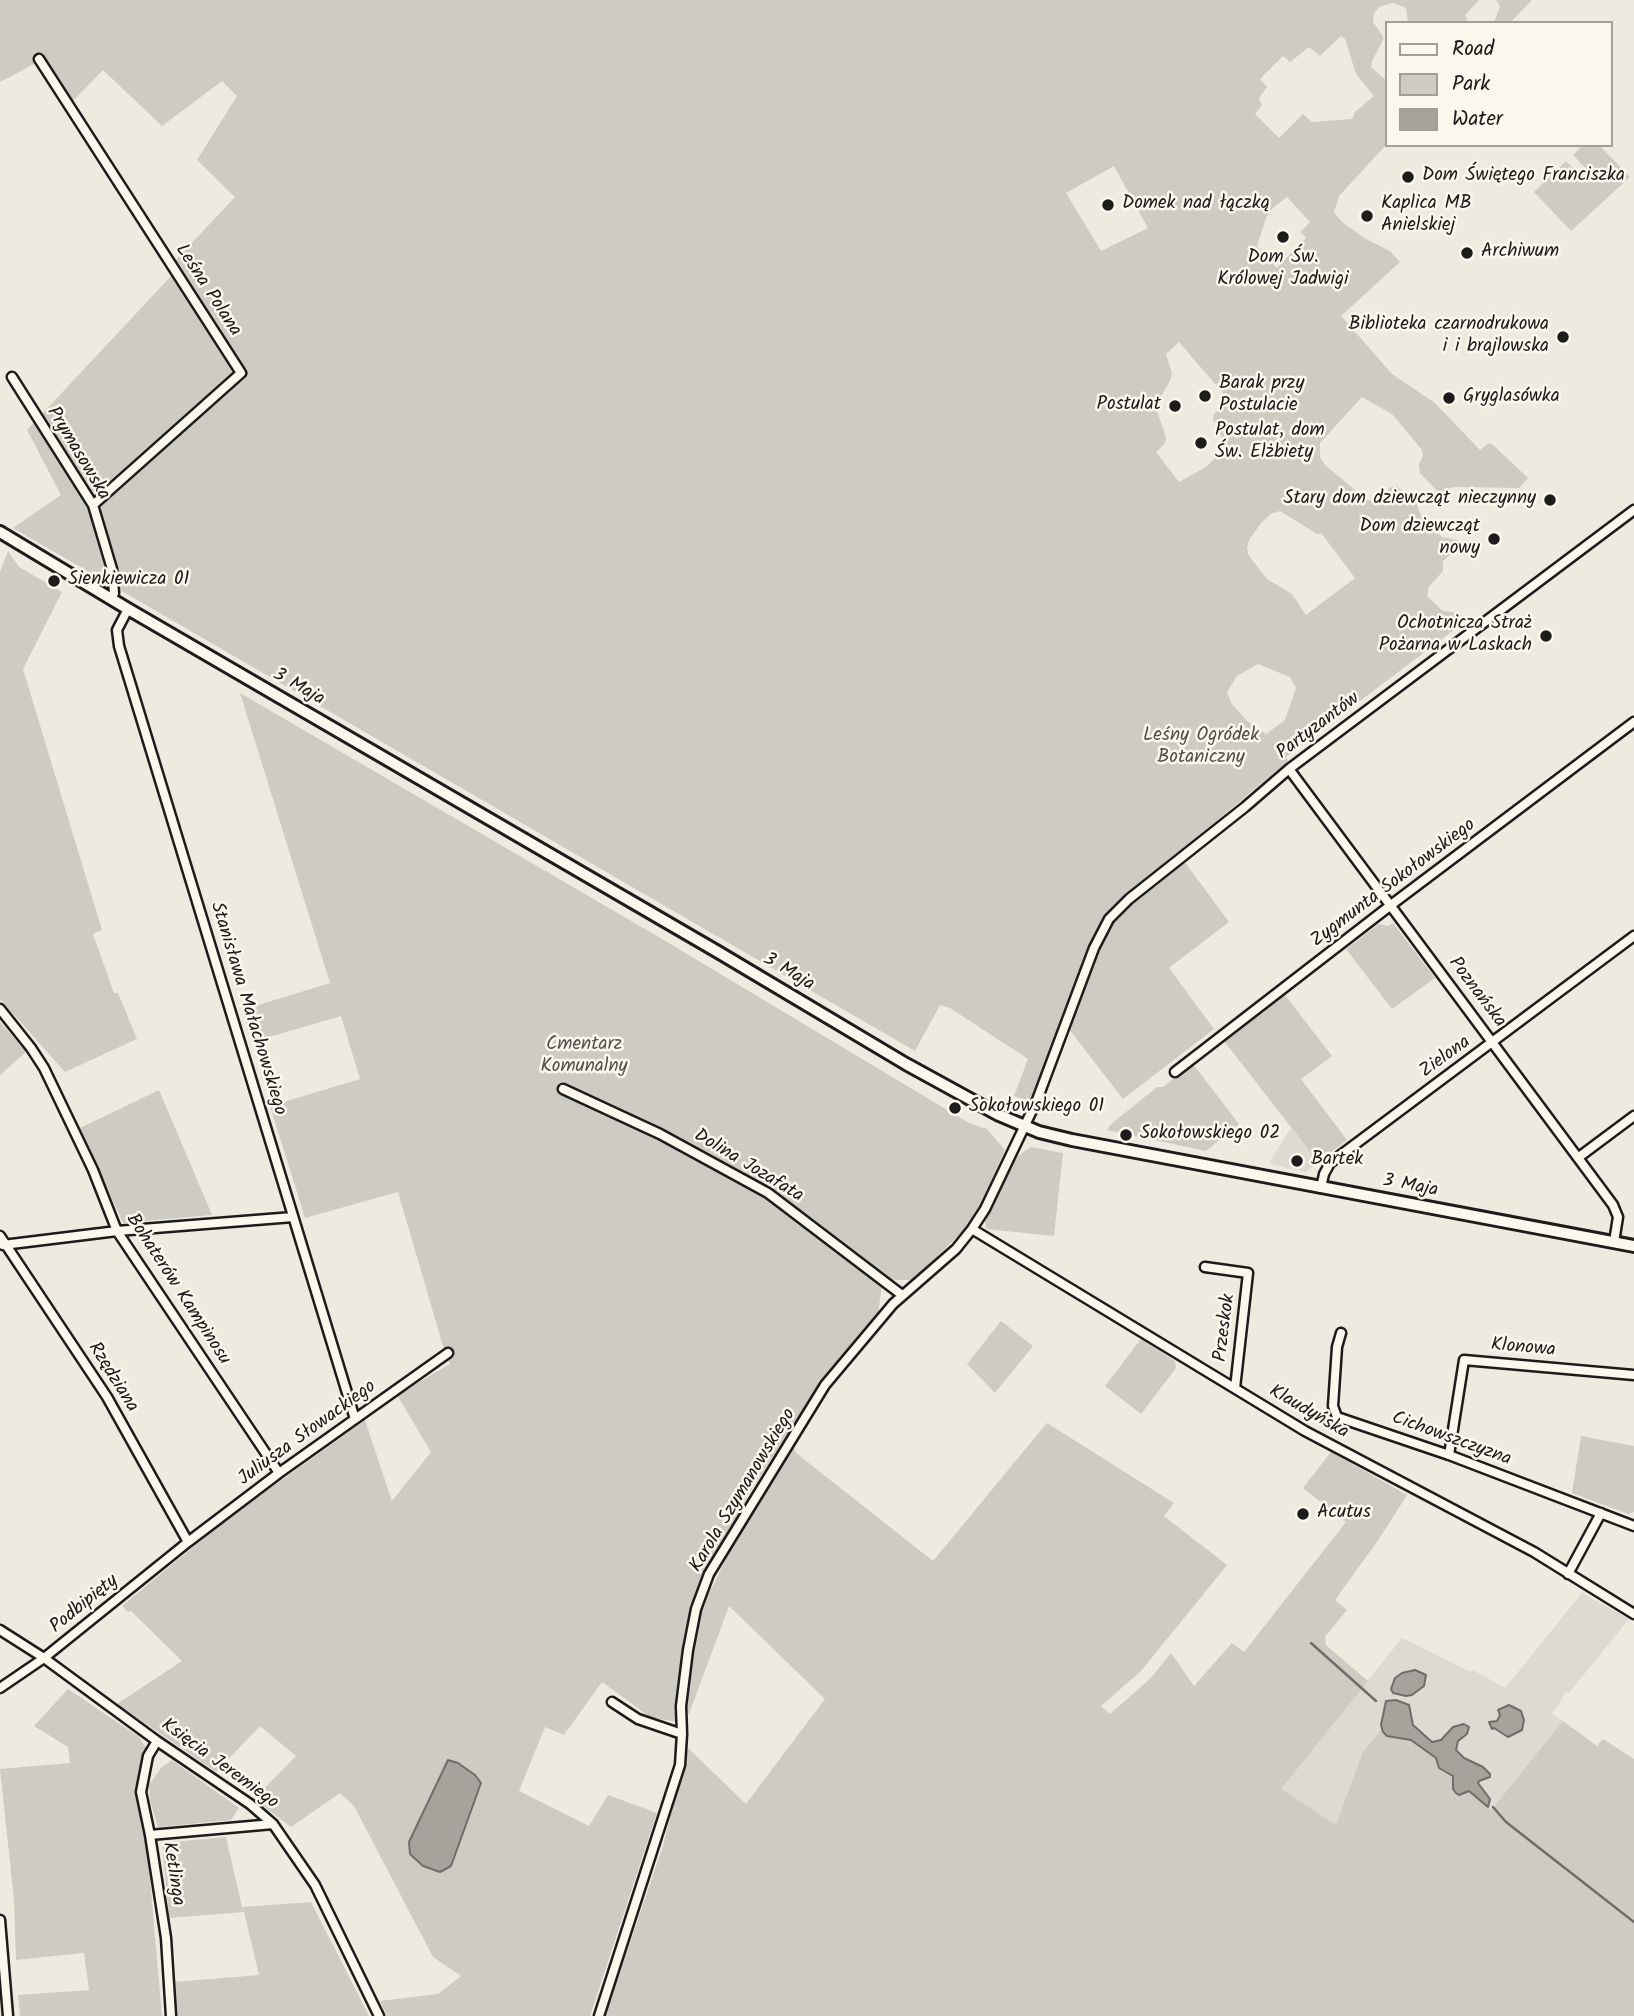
<!DOCTYPE html>
<meta charset="utf-8">
<style>
body{margin:0}
#map{position:relative;width:1634px;height:2016px;overflow:hidden;background:#eeeadf;font-family:Kalam,sans-serif}
canvas{display:block}
.legend{position:absolute;left:1385px;top:21px;width:228px;height:126px;box-sizing:border-box;background:#fbf7ec;border:2px solid #a29f99;margin:0;padding:9px 12px;list-style:none;font-size:21px;color:#1c1c1c}
.legend li{display:flex;align-items:center;gap:14px;height:35px}
.legend b{width:35px;border:2px solid #a29f99}
</style>
<div id="map">
<canvas width="1634" height="2016"></canvas>
<ul class="legend">
<li><b style="height:9px;background:#fbf7ec"></b>Road</li>
<li><b style="height:19px;background:#ceccc2"></b>Park</li>
<li><b style="height:19px;background:#a6a39d"></b>Water</li>
</ul>
</div>
<script>
const c = document.querySelector('canvas').getContext('2d');
c.lineJoin = 'round';
function paint(path, color) {
  c.fillStyle = color;
  c.fill(path, 'evenodd');
}
function shape(rows) {
  const path = new Path2D();
  for (const r of rows) {
    path.moveTo(r[0], r[1]);
    for (let i = 2; i < r.length; i += 2) path.lineTo(r[i], r[i + 1]);
  }
  return path;
}
function trace(path, color, width, dash) {
  c.strokeStyle = color;
  c.lineWidth = width;
  c.lineCap = dash ? 'butt' : 'round';
  c.setLineDash(dash || []);
  c.stroke(path);
}
function label(font, color, halo, rows, align = 'center') {
  c.font = font + ' Kalam,sans-serif';
  c.lineWidth = 5;
  c.setLineDash([]);
  c.textBaseline = 'middle';
  c.strokeStyle = halo;
  c.fillStyle = color;
  for (const [text, x, y, turn = 0] of rows) {
    c.save();
    c.translate(x, y);
    c.rotate((+turn || 0) * Math.PI / 180);
    c.textAlign = isNaN(turn) ? turn : align;
    if (halo) c.strokeText(text, 0, 0);
    c.fillText(text, 0, 0);
    c.restore();
  }
}
const built = shape([
 [1291,1128,1318,1162,1306,1172,1272,1165,1270,1161],
 [1582,1593,1629,1619,1569,1693,1566,1692,1552,1714,1563,1721,1429,1886,1280,1789,1402,1638,1470,1672,1473,1670,1505,1688]
]);
const green = shape([
 [0,0,1479,0,1465,15,1467,20,1464,23,1408,23,1406,8,1393,3,1379,7,1374,14,1373,22,1384,38,1372,61,1371,67,1387,81,1387,144,1339,196,1334,212,1341,221,1364,238,1390,251,1400,262,1341,316,1392,374,1435,403,1480,450,1489,443,1493,445,1528,478,1519,488,1455,487,1438,492,1420,473,1419,464,1423,456,1422,450,1392,414,1362,397,1320,443,1320,457,1325,465,1367,500,1375,501,1391,487,1397,486,1416,502,1422,518,1442,537,1461,541,1461,545,1443,561,1443,571,1429,587,1427,596,1443,611,1459,613,1467,620,1286,757,1288,761,1114,907,1102,923,1093,941,1033,1104,1014,1096,1028,1059,950,1008,940,1005,915,1051,13,528,61,495,27,430,173,274,173,263,235,197,197,160,237,96,222,81,162,126,103,70,71,103,36,63,0,82],
 [1341,36,1345,39,1356,74,1374,96,1355,112,1352,119,1312,122,1303,114,1279,138,1255,114,1262,105,1259,98,1267,87,1260,79,1283,56,1290,62,1309,47,1320,56],
 [1114,166,1148,228,1101,251,1066,193],
 [1287,197,1310,222,1301,232,1306,238,1277,268,1257,246,1266,218,1273,208],
 [1179,342,1228,399,1228,402,1214,414,1213,420,1221,435,1225,448,1206,467,1179,482,1156,452,1165,443,1166,437,1157,411,1160,398,1170,381,1172,373,1166,354],
 [1280,511,1317,534,1321,533,1355,578,1306,615,1292,594,1267,579,1249,556,1247,549,1249,540,1261,523,1271,514],
 [1258,664,1290,677,1296,688,1285,720,1266,734,1247,721,1232,704,1227,692,1237,676],
 [1496,0,1532,0,1510,23,1494,23,1500,6],
 [1583,145,1599,145,1630,177,1571,231,1534,192,1566,161,1581,177,1588,171,1573,155],
 [8,551,19,567,62,592,23,669,102,930,93,934,114,993,118,993,137,1039,65,1072,0,999,0,572],
 [240,693,657,936,969,1123,987,1129,1005,1150,977,1212,966,1228,913,1280,892,1280,812,1218,801,1224,882,1285,878,1314,820,1387,783,1441,751,1490,698,1589,692,1606,682,1659,677,1722,650,1717,602,1682,564,1735,545,1727,519,1791,589,1826,608,1795,657,1813,590,2016,387,2016,380,2001,438,1994,461,1976,433,1957,354,1806,340,1793,291,1827,254,1799,296,1756,260,1726,216,1772,117,1704,182,1661,131,1611,128,1612,122,1606,222,1523,365,1420,392,1501,431,1452,397,1395,450,1364,445,1353,398,1192,305,1218,270,1106,360,1079,341,1016,252,1042,242,1010,330,983],
 [448,1760,458,1763,475,1775,409,1842],
 [1184,861,1229,922,1169,968,1214,1029,1123,1099,1068,1028,1094,953,1120,910],
 [1393,923,1435,978,1392,1009,1346,949,1379,924,1388,926],
 [1285,995,1332,1056,1301,1079,1347,1140,1318,1162,1224,1041],
 [0,1022,26,1052,0,1075],
 [1193,1064,1239,1124,1206,1151,1107,1130,1110,1125,1157,1087,1163,1087],
 [159,1090,212,1215,123,1223,80,1128],
 [1031,1147,1063,1153,1054,1236,986,1229,985,1220,1007,1168,1023,1152],
 [1001,1321,1033,1346,995,1393,967,1364],
 [1141,1339,1175,1361,1176,1368,1141,1414,1105,1386],
 [1047,1423,1174,1503,1164,1516,1227,1565,1141,1671,1101,1706,1110,1714,1151,1678,1171,1653,1194,1686,1232,1643,1244,1652,1346,1522,1303,1488,1331,1452,1407,1495,1379,1539,1335,1600,1347,1610,1325,1637,1326,1645,1368,1681,1281,1789,1336,1825,1363,1752,1382,1729,1387,1736,1411,1740,1436,1758,1439,1768,1453,1776,1453,1785,1469,1791,1491,1810,1563,1721,1597,1746,1603,1739,1634,1759,1634,2016,605,2016,663,1846,688,1748,746,1804,825,1699,729,1606,689,1714,684,1709,699,1614,742,1526,794,1447,796,1453,933,1561],
 [1581,1436,1634,1446,1634,1512,1628,1514,1572,1493],
 [68,1689,139,1737,148,1751,139,1782,139,1799,147,1844,162,2016,20,2016,18,1995,89,1990,84,1953,16,1960,14,1900,0,1769,70,1763,68,1747,34,1726],
 [172,1760,239,1808,231,1820,158,1827,150,1801,149,1785,161,1768],
 [226,1837,242,1907,311,1902,369,2016,177,2016,174,1982,259,1975,244,1912,169,1918,162,1843]
]);
const water = shape([
 [1415,1670,1426,1675,1424,1686,1412,1695,1406,1696,1393,1693,1391,1689,1395,1678,1402,1673,1415,1670],
 [1396,1700,1409,1705,1413,1725,1432,1742,1441,1740,1453,1727,1464,1724,1469,1727,1467,1734,1458,1741,1456,1750,1464,1758,1483,1767,1490,1774,1490,1777,1479,1781,1478,1783,1490,1799,1488,1807,1469,1791,1459,1795,1456,1793,1453,1789,1453,1776,1439,1768,1436,1758,1411,1740,1387,1736,1383,1732,1381,1725,1386,1701,1396,1700],
 [1509,1705,1521,1711,1524,1720,1522,1730,1508,1737,1494,1728,1492,1729,1489,1722,1497,1721,1500,1715,1498,1710,1509,1705],
 [448,1760,458,1763,475,1775,481,1783,451,1866,440,1872,423,1866,410,1854,409,1842,448,1760]
]);
const stream = shape([
 [1311,1643,1376,1701],
 [1493,1807,1506,1822,1634,1922]
]);
const minor = shape([
 [39,59,241,373,93,505],
 [12,377,93,505,112,569,114,593],
 [128,609,117,630,119,646,355,1419],
 [1289,769,1613,1205,1618,1217,1614,1242],
 [0,1009,31,1048,44,1068,93,1170,117,1231,279,1473],
 [1175,1072,1391,905,1634,722],
 [563,1089,660,1134,768,1193,902,1295],
 [1579,1157,1634,1116],
 [1321,1188,1324,1174,1330,1163,1634,936],
 [972,1229,1305,1431,1534,1552,1634,1614],
 [0,1236,107,1397,188,1542],
 [3,1245,117,1231,293,1217],
 [1205,1267,1248,1273,1235,1388],
 [1341,1333,1337,1347,1333,1406,1337,1417,1449,1455,1634,1526],
 [1449,1455,1464,1360,1634,1375],
 [1568,1574,1601,1513],
 [0,1630,44,1658,157,1741,250,1804,273,1824,315,1885,379,2016],
 [0,1688,44,1658,188,1542,279,1473,448,1353],
 [612,1702,638,1719,682,1734],
 [157,1741,148,1756,141,1792,150,1835,166,1938,171,2016],
 [150,1835,273,1824],
 [0,1920,8,2016],
 [599,2016,680,1765,682,1734,681,1706,688,1650,696,1609,709,1574,825,1385,893,1304,956,1249,972,1229,985,1209,1037,1100,1094,948,1109,919,1129,899,1245,807,1289,769,1634,510]
]);
const tertiary = shape([
 [0,532,128,609,718,952,906,1064,999,1115,1039,1132,1072,1140,1634,1246]
]);
const markers = [
 [1408,177,7,"#1c1c1c"],
 [1108,205,7,"#1c1c1c"],
 [1367,216,7,"#1c1c1c"],
 [1283,237,7,"#1c1c1c"],
 [1467,253,7,"#1c1c1c"],
 [1563,337,7,"#1c1c1c"],
 [1205,396,7,"#1c1c1c"],
 [1449,398,7,"#1c1c1c"],
 [1175,406,7,"#1c1c1c"],
 [1201,443,7,"#1c1c1c"],
 [1550,500,7,"#1c1c1c"],
 [1494,539,7,"#1c1c1c"],
 [54,581,7,"#1c1c1c"],
 [1546,636,7,"#1c1c1c"],
 [955,1108,7,"#1c1c1c"],
 [1126,1135,7,"#1c1c1c"],
 [1297,1161,7,"#1c1c1c"],
 [1303,1514,7,"#1c1c1c"]
];
const poiNames = [
 ["Dom Świętego Franciszka",1422,177],
 ["Domek nad łączką",1122,205],
 ["Kaplica MB",1381,205],
 ["Anielskiej",1381,227],
 ["Archiwum",1481,253],
 ["Dom Św.",1283,259,"center"],
 ["Królowej Jadwigi",1283,281,"center"],
 ["Biblioteka czarnodrukowa",1549,326,"right"],
 ["i i brajlowska",1549,348,"right"],
 ["Barak przy",1219,385],
 ["Postulacie",1219,407],
 ["Gryglasówka",1463,398],
 ["Postulat",1161,406,"right"],
 ["Postulat, dom",1215,432],
 ["Św. Elżbiety",1215,454],
 ["Stary dom dziewcząt nieczynny",1536,500,"right"],
 ["Dom dziewcząt",1480,528,"right"],
 ["nowy",1480,550,"right"],
 ["Sienkiewicza 01",68,581],
 ["Ochotnicza Straż",1532,625,"right"],
 ["Pożarna w Laskach",1532,647,"right"],
 ["Sokołowskiego 01",969,1108],
 ["Sokołowskiego 02",1140,1135],
 ["Bartek",1311,1161],
 ["Acutus",1317,1514]
];
const streetNames = [
 ["Leśna Polana",207,291,57],
 ["Prymasowska",77,454,59],
 ["3 Maja",298,688,30],
 ["Partyzantów",1319,727,-37],
 ["Zygmunta Sokołowskiego",1394,884,-37],
 ["3 Maja",788,973,31],
 ["Poznańska",1476,993,53],
 ["Stanisława Małachowskiego",247,1009,73],
 ["Zielona",1446,1058,-36],
 ["Dolina Jozafata",748,1167,31],
 ["3 Maja",1410,1187,11],
 ["Bohaterów Kampinosu",177,1290,57],
 ["Przeskok",1226,1328,-83],
 ["Klonowa",1523,1349,5],
 ["Rzędziana",112,1378,58],
 ["Klaudyńska",1308,1413,30],
 ["Juliusza Słowackiego",308,1434,-36],
 ["Cichowszczyzna",1451,1440,20],
 ["Karola Szymanowskiego",744,1491,-59],
 ["Podbipięty",85,1605,-39],
 ["Księcia Jeremiego",219,1765,36],
 ["Ketlinga",172,1874,81]
];
const parkNames = [
 ["Leśny Ogródek",1201,737],
 ["Botaniczny",1201,759],
 ["Cmentarz",584,1046],
 ["Komunalny",584,1068]
];
paint(built, '#dedad1');
paint(green, '#ceccc2');
paint(water, '#a6a39d');
trace(water, '#6f6d69', 2);
trace(stream, '#6f6d69', 2.5);
trace(minor, '#1c1c1c', 13);
trace(tertiary, '#1c1c1c', 16);
trace(minor, '#fbf7ec', 8);
trace(tertiary, '#fbf7ec', 10);
for (const [x, y, r, color] of markers) {
  const dot = new Path2D();
  dot.arc(x, y, r, 0, 2 * Math.PI);
  c.fillStyle = color;
  c.fill(dot);
  trace(dot, '#fbf7ec', 2.5);
}
label('19px', '#1c1c1c', '#fbf7ec', poiNames, 'left');
label('19px', '#1c1c1c', '#fbf7ec', streetNames);
label('19px', '#51514e', '#fbf7ec', parkNames);
</script>
